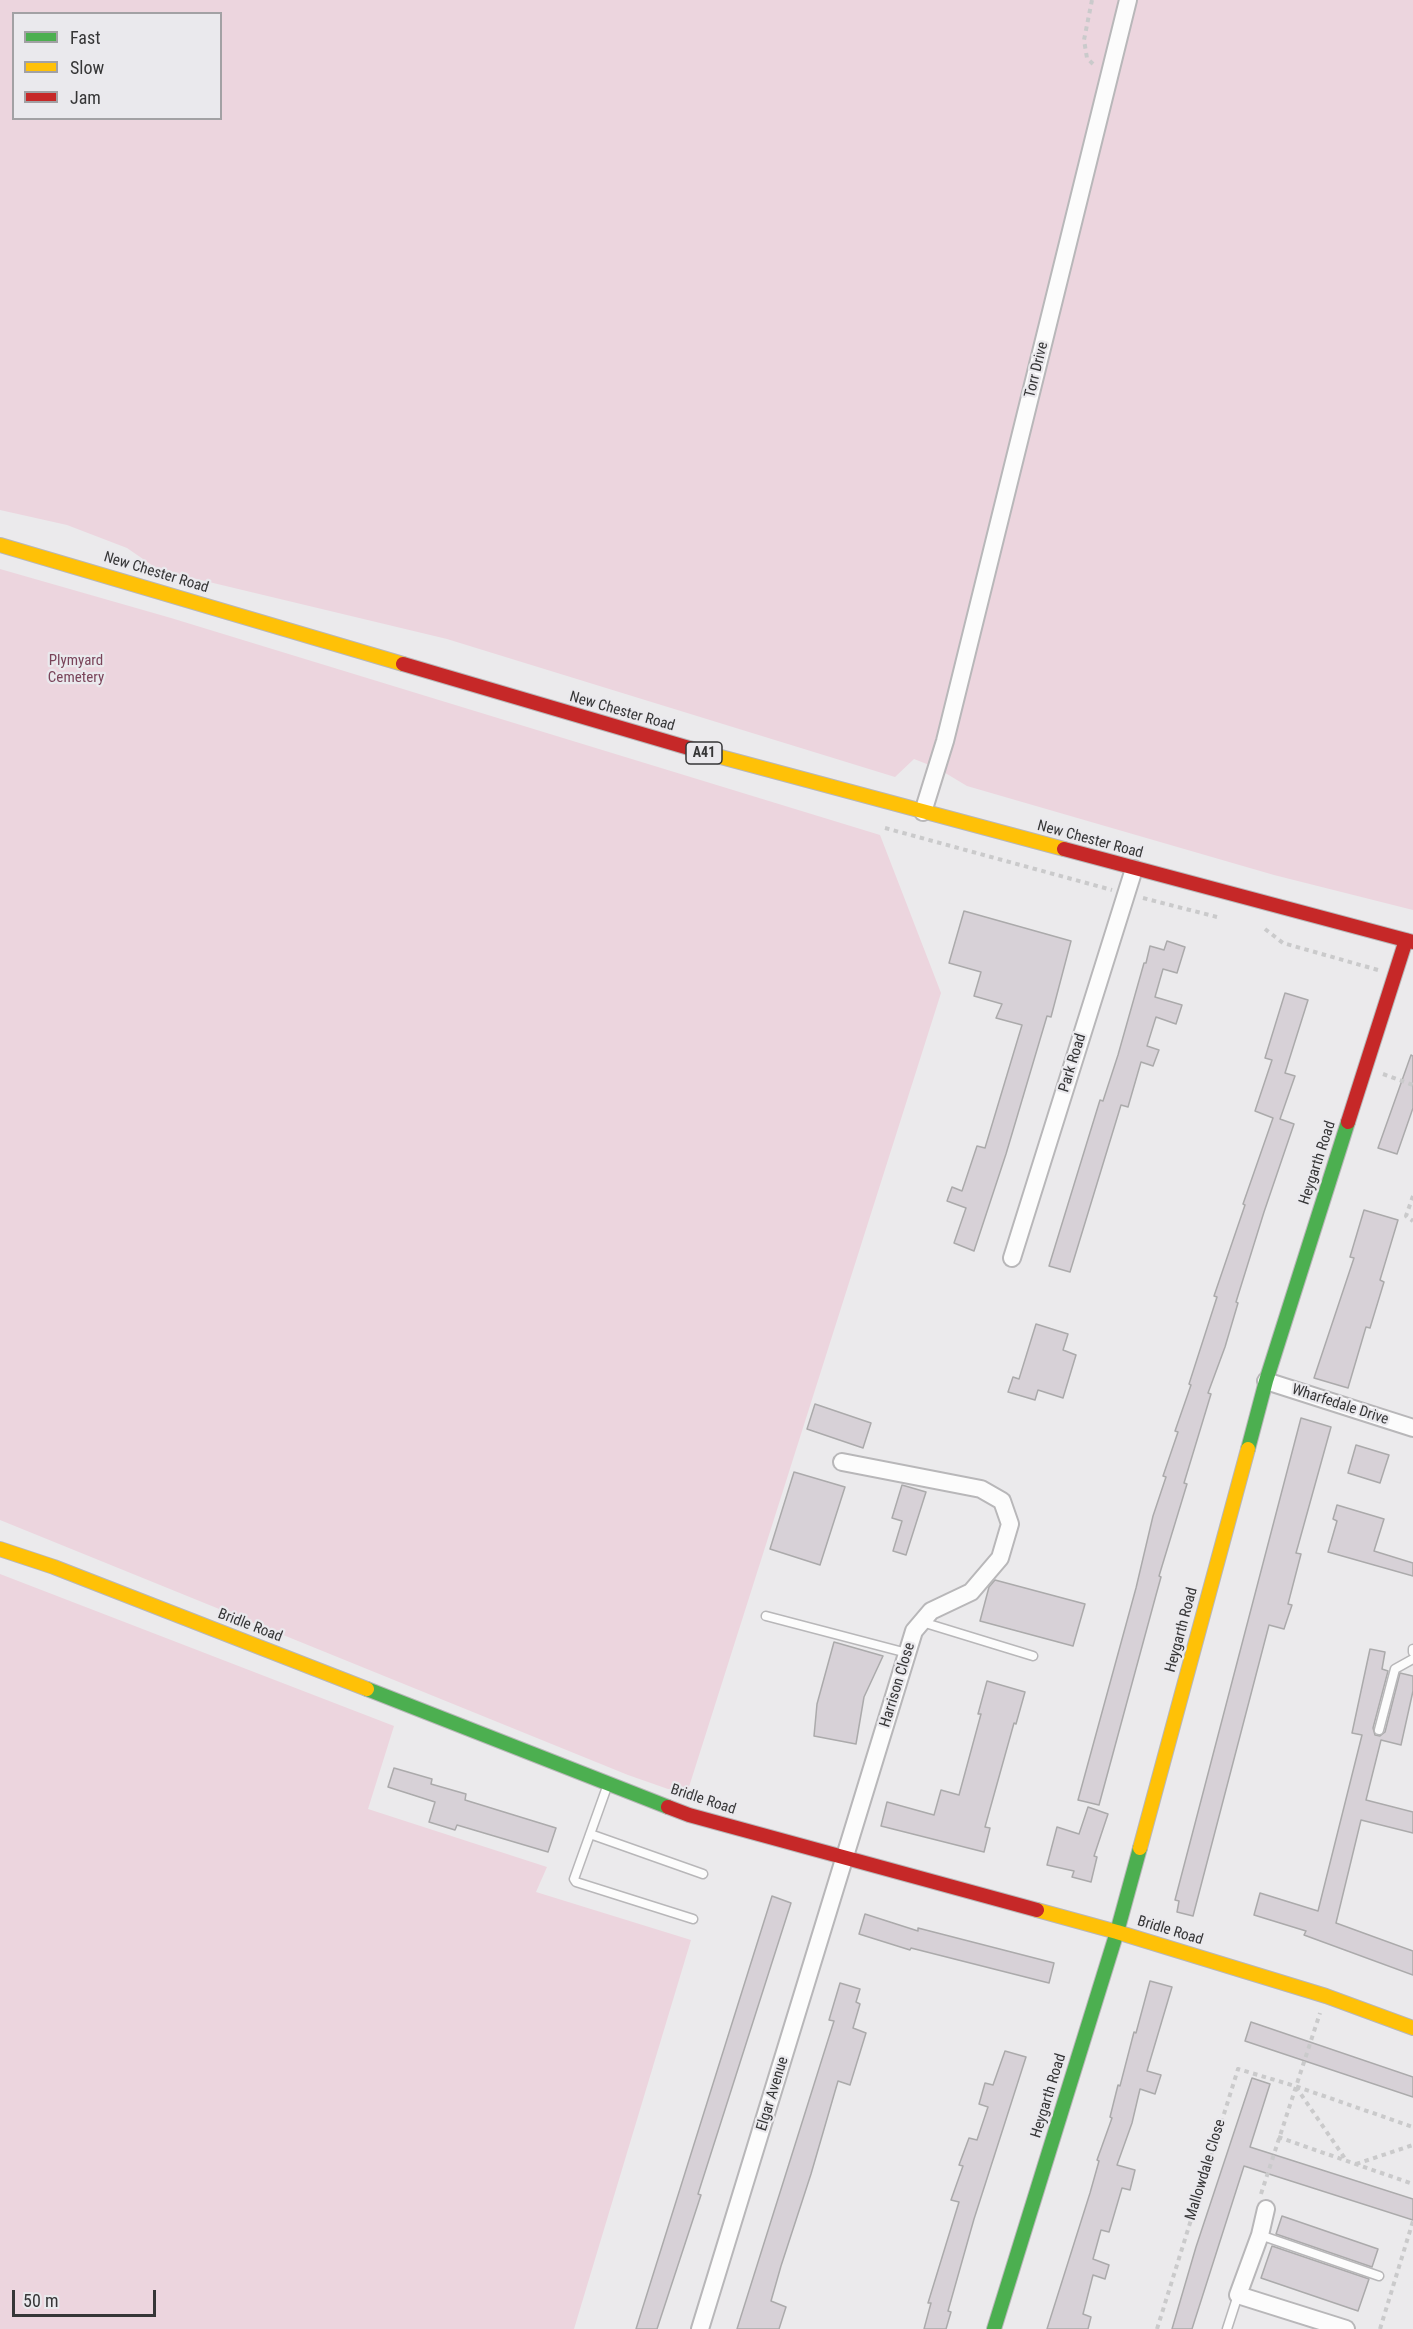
<!DOCTYPE html>
<style>
body{margin:0}
#map{position:relative;width:1413px;height:2329px;overflow:hidden;background:#ebeaec;font-family:"Roboto Condensed",sans-serif}
canvas{display:block}
.legend{position:absolute;left:12px;top:12px;width:210px;height:108px;box-sizing:border-box;background:#eae9ed;border:2px solid #a2a1a4;margin:0;padding:8px 10px;list-style:none;font-size:18px;color:#363637}
.legend li{display:flex;align-items:center;gap:12px;height:30px}
.legend b{width:30px;border:2px solid #a2a1a4}
.scale{position:absolute;left:12px;top:2290px;width:144px;height:27px;box-sizing:border-box;border:3px solid #363637;border-top:0;padding-left:8px;font-size:18px;line-height:21px;white-space:nowrap;color:#363637;-webkit-text-stroke:4px #eae9ed;paint-order:stroke}
</style>
<div id="map">
<canvas width="1413" height="2329"></canvas>
<ul class="legend">
<li><b style="height:8px;background:#4caf50"></b>Fast</li>
<li><b style="height:8px;background:#ffc107"></b>Slow</li>
<li><b style="height:8px;background:#c62828"></b>Jam</li>
</ul>
<div class="scale">50 m</div>
</div>
<script>
const c = document.querySelector('canvas').getContext('2d');
c.lineJoin = 'round';
function paint(path, color) {
  c.fillStyle = color;
  c.fill(path, 'evenodd');
}
function shape(rows) {
  const path = new Path2D();
  for (const r of rows) {
    path.moveTo(r[0], r[1]);
    for (let i = 2; i < r.length; i += 2) path.lineTo(r[i], r[i + 1]);
  }
  return path;
}
function trace(path, color, width, dash) {
  c.strokeStyle = color;
  c.lineWidth = width;
  c.lineCap = dash ? 'butt' : 'round';
  c.setLineDash(dash || []);
  c.stroke(path);
}
function label(font, color, halo, rows, align = 'center') {
  c.font = font + ' "Roboto Condensed",sans-serif';
  c.lineWidth = 4.5;
  c.setLineDash([]);
  c.textBaseline = 'middle';
  c.strokeStyle = halo;
  c.fillStyle = color;
  for (const [text, x, y, turn = 0] of rows) {
    c.save();
    c.translate(x, y);
    c.rotate((+turn || 0) * Math.PI / 180);
    c.textAlign = isNaN(turn) ? turn : align;
    if (halo) c.strokeText(text, 0, 0);
    c.fillText(text, 0, 0);
    c.restore();
  }
}
const green = shape([
 [0,0,1413,0,1413,910,1274,875,967,786,937,768,914,759,895,777,447,639,159,570,127,548,67,525,0,510],
 [14,14,220,14,220,118,14,118],
 [0,569,171,618,880,835,941,993,688,1790,668,1789,628,1775,0,1520],
 [0,1574,394,1726,368,1809,547,1867,536,1892,691,1940,574,2329,0,2329]
]);
const building = shape([
 [964,911,1071,941,1051,1017,1047,1016,1006,1154,974,1251,954,1243,966,1208,947,1201,952,1187,962,1191,977,1146,985,1148,1022,1025,996,1018,1002,1004,974,996,981,972,949,963,964,911],
 [1167,941,1185,947,1177,973,1163,969,1155,997,1182,1005,1176,1024,1156,1017,1147,1046,1159,1050,1153,1066,1141,1062,1128,1107,1121,1105,1070,1272,1049,1266,1100,1100,1103,1101,1118,1055,1144,963,1146,963,1150,946,1164,950,1167,941],
 [1285,993,1308,1000,1285,1073,1295,1076,1280,1119,1294,1124,1264,1212,1236,1302,1238,1303,1225,1347,1208,1393,1211,1394,1184,1483,1187,1484,1159,1576,1161,1577,1156,1595,1099,1805,1078,1800,1136,1588,1153,1516,1166,1477,1163,1476,1178,1432,1175,1431,1191,1385,1189,1384,1217,1297,1214,1296,1245,1205,1243,1204,1273,1118,1255,1111,1272,1060,1265,1058,1285,993],
 [1411,1055,1413,1056,1413,1108,1397,1154,1378,1148,1411,1055],
 [1364,1210,1398,1220,1380,1280,1384,1282,1370,1328,1366,1327,1348,1388,1314,1378,1354,1258,1350,1257,1364,1210],
 [1036,1324,1068,1334,1063,1350,1076,1355,1063,1398,1038,1390,1035,1400,1008,1392,1013,1377,1019,1379,1036,1324],
 [815,1404,871,1423,863,1448,807,1429,815,1404],
 [1301,1418,1331,1427,1298,1546,1296,1553,1301,1554,1288,1604,1292,1605,1284,1629,1269,1625,1193,1916,1177,1912,1179,1901,1175,1900,1301,1418],
 [1356,1445,1389,1455,1380,1483,1348,1473,1356,1445],
 [794,1472,845,1487,820,1565,770,1549,794,1472],
 [902,1485,926,1492,906,1555,893,1551,902,1521,892,1518,902,1485],
 [1337,1505,1384,1519,1374,1551,1413,1563,1413,1576,1328,1552,1337,1521,1333,1519,1337,1505],
 [995,1580,1085,1604,1073,1646,980,1621,989,1587,995,1580],
 [834,1642,883,1656,864,1697,856,1744,814,1736,817,1704,834,1642],
 [1370,1649,1385,1652,1382,1669,1388,1671,1373,1728,1375,1735,1380,1736,1385,1732,1400,1673,1413,1676,1413,1691,1401,1745,1381,1740,1366,1800,1413,1812,1413,1833,1361,1820,1336,1923,1413,1951,1413,1975,1304,1935,1306,1931,1254,1915,1260,1893,1318,1911,1362,1735,1352,1733,1370,1649],
 [987,1681,1025,1692,1016,1724,1014,1723,985,1827,990,1828,984,1852,881,1826,887,1802,934,1815,941,1790,959,1795,981,1714,978,1714,987,1681],
 [394,1768,432,1779,431,1784,466,1794,465,1800,556,1828,548,1852,457,1825,455,1830,429,1822,435,1802,388,1787,394,1768],
 [1088,1807,1108,1814,1094,1856,1097,1857,1091,1882,1072,1877,1074,1871,1047,1865,1057,1827,1079,1834,1088,1807],
 [772,1896,791,1903,698,2194,701,2195,657,2329,636,2329,772,1896],
 [865,1914,918,1931,918,1928,1054,1963,1049,1983,911,1948,910,1950,859,1934,865,1914],
 [1150,1981,1172,1987,1147,2071,1161,2075,1155,2094,1140,2089,1132,2123,1117,2165,1135,2170,1130,2190,1122,2188,1109,2232,1101,2230,1093,2259,1109,2265,1105,2279,1093,2275,1083,2314,1091,2317,1088,2329,1047,2329,1090,2193,1099,2161,1097,2160,1112,2118,1110,2117,1118,2085,1120,2086,1134,2032,1136,2033,1150,1981],
 [840,1983,860,1989,856,2002,860,2004,853,2028,866,2033,850,2085,838,2081,811,2174,781,2266,771,2301,786,2307,779,2329,737,2329,834,2021,829,2020,840,1983],
 [1251,2022,1413,2077,1413,2097,1245,2041,1251,2022],
 [1005,2051,1026,2057,974,2219,948,2311,951,2312,946,2329,924,2329,931,2303,928,2303,959,2202,951,2200,963,2166,959,2165,969,2138,977,2140,988,2107,979,2104,985,2083,993,2085,1005,2051],
 [1252,2078,1270,2084,1250,2147,1413,2199,1413,2220,1244,2166,1192,2329,1172,2329,1196,2247,1252,2078],
 [1282,2216,1378,2249,1372,2267,1276,2234,1282,2216],
 [1272,2246,1369,2279,1358,2311,1261,2278,1272,2246]
]);
const path = shape([
 [1092,0,1084,40,1087,58,1096,67],
 [885,828,1112,890],
 [1143,898,1217,917],
 [1265,929,1283,943,1378,970],
 [1383,1074,1413,1085],
 [1413,1196,1406,1216,1413,1221],
 [1296,2087,1346,2160],
 [1278,2137,1413,2184],
 [1356,2164,1413,2145],
 [1261,2194,1320,2013],
 [1157,2329,1238,2069,1295,2086,1413,2127],
 [1380,2329,1413,2221]
]);
const lane = shape([
 [766,1616,907,1653],
 [922,1622,1033,1656],
 [1413,1649,1413,1652],
 [1379,1730,1395,1669,1413,1659],
 [608,1784,574,1879,576,1882,693,1919],
 [590,1834,703,1874],
 [1260,2235,1379,2276],
 [1227,2329,1238,2295]
]);
const street = shape([
 [923,812,945,741,1128,0],
 [1012,1258,1134,869],
 [1266,1381,1413,1428],
 [1266,2209,1260,2235,1238,2295,1346,2329],
 [700,2329,914,1631,931,1611,971,1592,1000,1558,1010,1524,1002,1501,981,1489,842,1462]
]);
const fast = shape([
 [1248,1449,1266,1381,1348,1122],
 [367,1689,668,1807],
 [994,2329,1117,1932,1140,1848]
]);
const slow = shape([
 [0,545,403,664],
 [706,753,1064,849],
 [0,1549,54,1567,367,1689],
 [1140,1848,1248,1449],
 [1037,1910,1117,1932,1326,1996,1413,2028]
]);
const jam = shape([
 [403,664,706,753],
 [1064,849,1413,942],
 [1348,1122,1406,940],
 [668,1807,689,1815,1037,1910]
]);
const shields = [
 [704,753,36]
];
const shieldNames = [
 ["A41",704,753]
];
const streetNames = [
 ["Torr Drive",1037,370,-76],
 ["New Chester Road",156,573,17],
 ["New Chester Road",622,712,16],
 ["New Chester Road",1090,840,15],
 ["Park Road",1073,1063,-73],
 ["Heygarth Road",1318,1163,-72],
 ["Wharfedale Drive",1340,1405,18],
 ["Bridle Road",250,1626,21],
 ["Heygarth Road",1182,1630,-75],
 ["Harrison Close",898,1685,-73],
 ["Bridle Road",703,1800,18],
 ["Bridle Road",1170,1931,17],
 ["Elgar Avenue",773,2094,-73],
 ["Heygarth Road",1049,2096,-73],
 ["Mallowdale Close",1206,2170,-73]
];
const parkNames = [
 ["Plymyard",76,661],
 ["Cemetery",76,678]
];
paint(green, '#ecd5de');
paint(building, '#d7d1d7');
trace(building, '#abaaab', 1.5);
trace(lane, '#b8b7b9', 11);
trace(street, '#b8b7b9', 20);
trace(fast, '#b8b7b9', 16);
trace(slow, '#b8b7b9', 16);
trace(jam, '#b8b7b9', 16);
trace(path, '#cacacb', 4, [4.5, 4.5]);
trace(lane, '#fcfcfc', 8);
trace(street, '#fcfcfc', 16);
trace(fast, '#4caf50', 14);
trace(slow, '#ffc107', 14);
trace(jam, '#c62828', 14);
for (const [x, y, w] of shields) {
  const box = new Path2D();
  box.roundRect(x - w / 2, y - 11, w, 22, 4.5);
  c.fillStyle = '#eae9ed';
  c.fill(box);
  trace(box, '#363637', 1.5);
}
label('bold 14px', '#363637', null, shieldNames);
label('15px', '#363637', '#eae9ed', streetNames);
label('15px', '#7a445a', '#eae9ed', parkNames);
</script>
